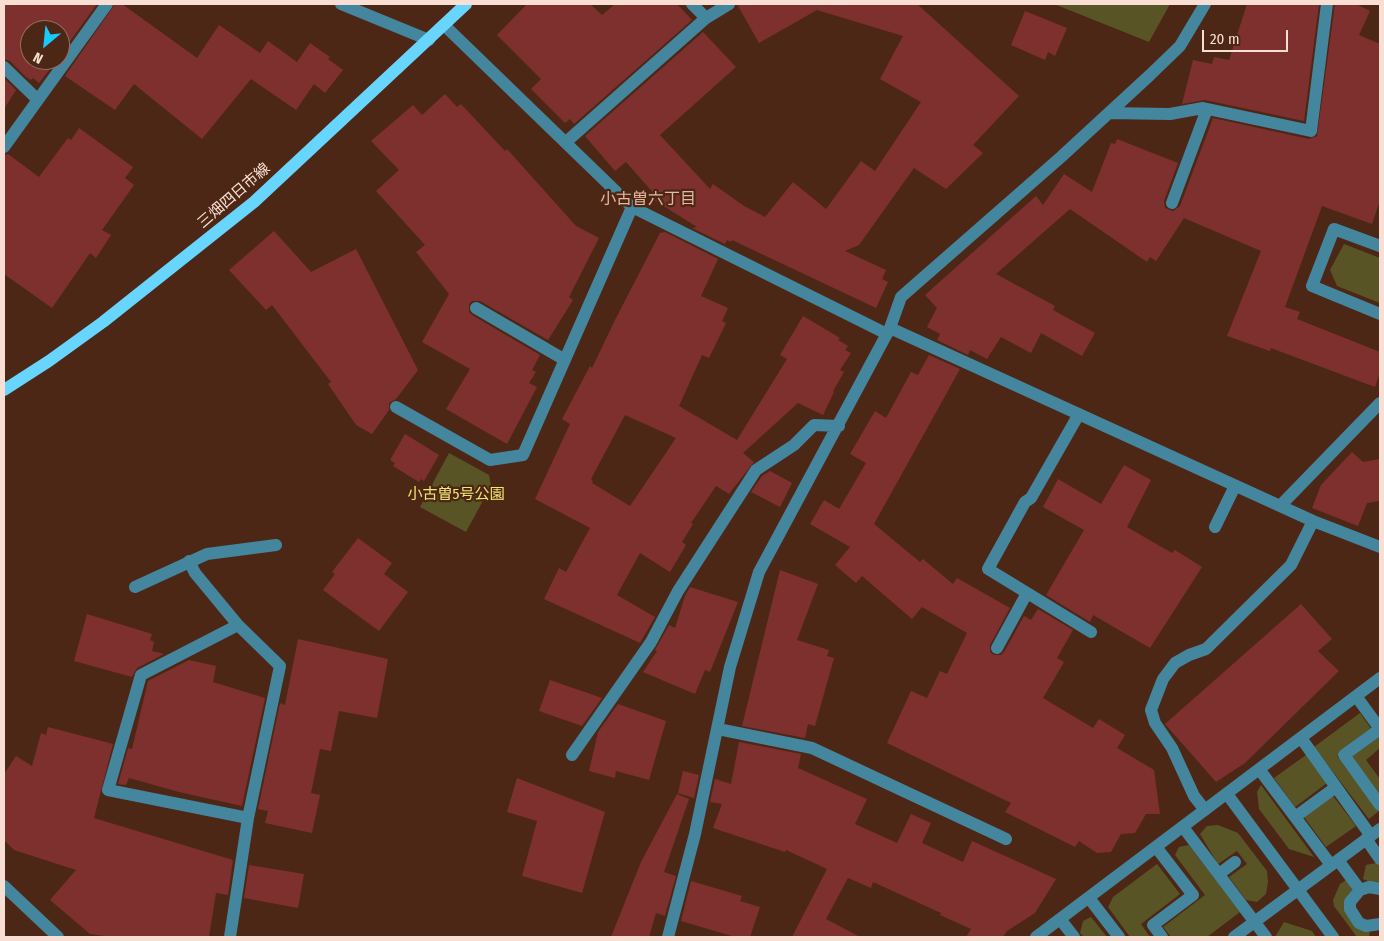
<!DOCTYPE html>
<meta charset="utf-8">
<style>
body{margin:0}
#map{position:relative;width:1384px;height:941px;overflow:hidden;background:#4d2715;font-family:"Fira Sans Condensed",sans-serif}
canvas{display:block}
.frame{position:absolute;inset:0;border:5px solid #f8ded3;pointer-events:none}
.north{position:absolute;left:20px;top:20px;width:50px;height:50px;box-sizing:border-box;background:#4d2715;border:1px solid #917061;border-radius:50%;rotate:208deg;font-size:14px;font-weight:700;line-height:20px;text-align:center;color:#f8ded3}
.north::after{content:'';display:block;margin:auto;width:18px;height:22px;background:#17cafb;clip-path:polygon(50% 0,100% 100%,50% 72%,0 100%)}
.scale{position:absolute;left:1202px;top:30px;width:86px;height:22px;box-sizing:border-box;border:2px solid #f8ded3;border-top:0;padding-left:6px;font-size:15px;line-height:18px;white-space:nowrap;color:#f8ded3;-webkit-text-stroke:4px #4d2715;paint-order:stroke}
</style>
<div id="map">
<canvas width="1384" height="941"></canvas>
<div class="frame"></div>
<div class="north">N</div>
<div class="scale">20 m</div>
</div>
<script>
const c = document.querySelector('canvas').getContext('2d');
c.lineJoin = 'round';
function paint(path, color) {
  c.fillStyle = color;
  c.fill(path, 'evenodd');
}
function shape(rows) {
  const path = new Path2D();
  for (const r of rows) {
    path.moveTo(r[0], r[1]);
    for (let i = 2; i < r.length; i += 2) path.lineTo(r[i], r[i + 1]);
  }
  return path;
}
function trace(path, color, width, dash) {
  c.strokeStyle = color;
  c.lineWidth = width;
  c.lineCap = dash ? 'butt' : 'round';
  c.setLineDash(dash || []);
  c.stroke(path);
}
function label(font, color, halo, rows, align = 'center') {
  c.font = font + ' "Fira Sans Condensed","Noto Sans JP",sans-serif';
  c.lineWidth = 4.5;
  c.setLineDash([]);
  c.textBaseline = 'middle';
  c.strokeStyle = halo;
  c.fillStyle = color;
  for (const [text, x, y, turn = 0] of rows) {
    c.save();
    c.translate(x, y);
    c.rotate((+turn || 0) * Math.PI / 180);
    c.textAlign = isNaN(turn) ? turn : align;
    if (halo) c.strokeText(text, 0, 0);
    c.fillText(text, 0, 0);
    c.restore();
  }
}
const green = shape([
 [1054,4,1170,4,1149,42],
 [1344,244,1380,258,1380,303,1337,286,1330,270],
 [449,453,489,475,491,486,466,532,420,507],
 [1360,713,1372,730,1337,756,1379,811,1369,819,1314,747],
 [1380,734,1380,748,1366,760,1380,779,1380,798,1349,756],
 [1306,755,1327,783,1295,807,1274,778],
 [1261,785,1314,857,1289,849,1259,809,1257,792],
 [1333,796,1356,826,1326,847,1304,817],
 [1218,825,1238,833,1267,871,1268,882,1266,894,1257,902,1246,900,1229,877,1247,864,1237,851,1218,864,1200,834,1207,826],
 [1189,845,1240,912,1207,937,1171,937,1163,927,1205,895,1175,855,1179,847],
 [1376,863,1380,866,1380,886,1363,879,1366,865],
 [1157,864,1180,894,1141,924,1150,937,1130,937,1108,907,1113,897],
 [1346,880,1353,891,1353,923,1370,932,1369,937,1357,937,1334,906,1333,900,1340,884],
 [1091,917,1107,937,1084,937,1080,933,1083,921],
 [1284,922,1312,931,1316,937,1275,937]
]);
const building = shape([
 [4,4,97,4,60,55,60,30,30,30,30,60,57,60,39,83,33,78,31,80,26,77,10,61,4,59],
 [115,4,122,4,197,58,219,25,260,53,268,41,297,62,310,43,330,57,328,59,343,70,325,93,314,84,296,110,251,79,202,139,134,84,115,110,65,76],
 [527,4,590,4,602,15,615,4,677,4,692,20,574,124,570,119,565,123,531,89,541,79,497,35],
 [737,4,917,4,1019,96,973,145,983,153,946,189,914,168,859,245,845,251,886,270,882,279,888,282,876,308,732,240,731,242,727,240,725,244,692,228,697,227,654,200,656,196,626,162,615,171,585,136,703,32,736,67,660,135,710,189,713,184,744,206,765,217,793,182,826,209,861,161,875,171,921,102,880,79,903,36,817,10,759,43],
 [1247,4,1319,4,1304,121,1205,100,1182,104,1193,60,1212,64,1214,57,1229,60],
 [1335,4,1356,4,1370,11,1359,35,1380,44,1380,200,1372,224,1322,206,1285,307,1300,312,1297,319,1380,352,1380,372,1375,387,1271,348,1270,351,1227,336,1261,251,1184,218,1156,261,1150,257,1147,262,1070,209,996,274,1055,306,1053,310,1095,333,1082,356,1041,333,1031,353,1001,337,987,359,970,350,968,355,937,340,940,334,927,327,937,308,925,295,1036,196,1043,205,1064,174,1092,192,1111,143,1115,144,1117,139,1178,163,1164,201,1165,208,1173,211,1180,206,1213,118,1309,139,1317,136],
 [1025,11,1067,28,1055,56,1048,52,1045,60,1011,45],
 [4,78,16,90,4,109],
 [445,94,457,107,461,104,505,151,507,149,576,226,599,238,569,297,573,300,548,340,480,301,472,301,469,304,469,312,472,315,540,355,532,370,536,372,529,383,537,387,507,444,446,409,470,369,422,342,449,294,416,252,425,245,376,191,399,170,371,141,413,105,422,115],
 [79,128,133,167,125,178,134,185,102,230,111,235,96,258,90,253,52,308,4,274,4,155,8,154,39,177,68,138,71,140],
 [274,231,311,272,356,249,418,370,396,399,389,403,389,410,372,434,356,425,328,384,331,382,272,305,266,310,229,270],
 [665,232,718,259,701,296,728,308,722,321,726,323,709,358,702,355,679,406,737,440,787,359,780,355,803,316,840,338,838,340,848,346,845,350,851,353,840,370,844,372,833,391,834,392,823,415,798,403,743,453,754,462,729,494,716,486,691,523,693,524,682,542,686,545,670,572,640,553,617,595,655,617,640,643,544,599,559,568,566,572,590,528,535,499,570,424,562,419,590,366,592,368,615,320,660,233],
 [625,415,676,438,630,506,592,483,593,481,591,479],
 [929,355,960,369,874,524,920,562,923,559,953,584,957,578,1010,608,990,645,990,652,994,655,1001,655,1004,652,1024,616,1031,620,1038,609,1073,630,1057,658,1064,662,1043,698,1093,728,1099,719,1125,735,1117,748,1154,770,1160,814,1146,814,1135,833,1121,834,1111,852,1097,853,1079,841,1075,847,1005,812,1011,803,887,743,911,691,927,698,940,671,947,674,967,633,922,607,912,619,862,576,856,583,835,565,850,547,810,524,824,500,839,509,866,463,850,454,875,411,886,418,911,372,918,375],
 [405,434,439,455,424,481,421,479,419,482,393,466,395,463,390,460],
 [1352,452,1363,462,1380,459,1380,501,1367,503,1358,526,1312,508,1321,485],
 [1124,465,1151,480,1127,527,1172,553,1175,550,1202,567,1150,648,1093,615,1090,622,1046,595,1084,530,1043,507,1058,479,1101,504],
 [770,471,792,483,780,507,751,492,762,476],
 [358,538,392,563,384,574,408,592,379,631,323,590,335,574,332,572],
 [780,570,818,584,797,640,829,650,827,656,834,658,815,726,808,724,805,738,742,726],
 [690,587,738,602,710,672,705,670,695,694,643,672,657,651,655,650,669,625,675,628,685,596],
 [1301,604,1332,639,1318,651,1339,671,1245,763,1216,782,1165,724],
 [87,614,152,634,150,640,154,642,152,651,164,654,137,668,132,677,74,661],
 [298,639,388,659,377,718,339,711,331,751,320,749,311,793,320,795,312,833,265,823,268,811,258,809,280,703,285,705],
 [189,660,216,666,213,682,265,698,242,806,179,792,129,778,126,785,118,784,128,748,132,749,148,681],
 [550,680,602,698,582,726,539,711],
 [618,704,666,721,649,780,616,771,615,778,589,771,598,732],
 [48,727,113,744,94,818,233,860,228,895,216,893,209,937,112,937,90,934,50,900,76,870,14,850,4,840,4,774,16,756,32,766,41,733,46,735],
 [739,742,801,754,798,768,867,799,855,824,897,843,911,814,931,823,922,843,963,862,972,841,1056,879,1035,913,1007,931,1003,937,966,937,971,929,940,915,941,913,873,882,871,888,848,878,826,919,860,937,792,937,827,869,786,850,785,852,713,828,722,804,710,802,715,779,731,784],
 [683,771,699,775,694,798,678,793],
 [517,778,605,812,582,893,522,876,537,821,507,812],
 [677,794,689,799,664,872,676,876,665,916,656,913,649,937,611,937,641,862],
 [249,865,304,874,298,908,244,898],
 [691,881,742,896,740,901,760,907,750,937,735,937,681,921]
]);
const minor = shape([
 [341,4,429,40],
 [692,4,706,18],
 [444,25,632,207,887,334],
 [4,67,38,100],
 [1109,113,1170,114,1203,108,1311,131,1327,4],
 [566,142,706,18,729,4],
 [4,147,107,4],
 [1172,203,1207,109],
 [1380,246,1334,229,1312,286,1380,314],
 [476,308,565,360],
 [890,328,1313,521,1380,547],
 [396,407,490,460,523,455,632,207],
 [1079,414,1031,498,1025,502,988,569,1091,632],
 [1280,506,1380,403],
 [1215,527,1235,486],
 [189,561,195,573,238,625],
 [135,587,207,554,276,545],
 [997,648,1027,593],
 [1356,696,1380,729,1344,755,1380,805],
 [718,729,812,748,1006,839],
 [1301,738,1371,836],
 [572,755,651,642,678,591,756,470,794,445,814,425,839,426],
 [1259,769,1331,865],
 [1227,794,1333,937],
 [1205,810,1194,796,1172,748,1155,723,1151,710,1156,697,1163,679,1175,663,1189,655,1206,649,1291,565,1313,521],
 [1295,817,1336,787],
 [1183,827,1266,937],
 [1366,839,1380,859],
 [1156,847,1193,895,1153,925,1162,937],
 [1338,860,1360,890],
 [1219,874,1235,862],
 [4,886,58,937],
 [1380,889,1369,887,1360,890,1350,902,1350,909,1359,923,1366,926,1380,924],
 [1089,898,1119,937],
 [1060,919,1074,937],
 [230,937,248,818,280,666,238,625,141,675,108,790,248,818],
 [668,937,695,834,730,667,759,572,890,328,901,297,1061,157,1150,75,1180,46,1205,4],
 [1036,937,1380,678],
 [1234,937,1380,829]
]);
const major = shape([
 [4,390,49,361,103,322,254,202,466,4]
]);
const streetNames = [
 ["三畑四日市線",234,196,-41]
];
const parkNames = [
 ["小古曽5号公園",456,495]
];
const neighbourhoodNames = [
 ["小古曽六丁目",648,200]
];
paint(green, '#595425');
paint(building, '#7e302e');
trace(minor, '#44869e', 12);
trace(major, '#67d5fd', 12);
label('15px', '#f8ded3', '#4d2715', streetNames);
label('15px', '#f1e772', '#4d2715', parkNames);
label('16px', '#e7b6a1', '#4d2715', neighbourhoodNames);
</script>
